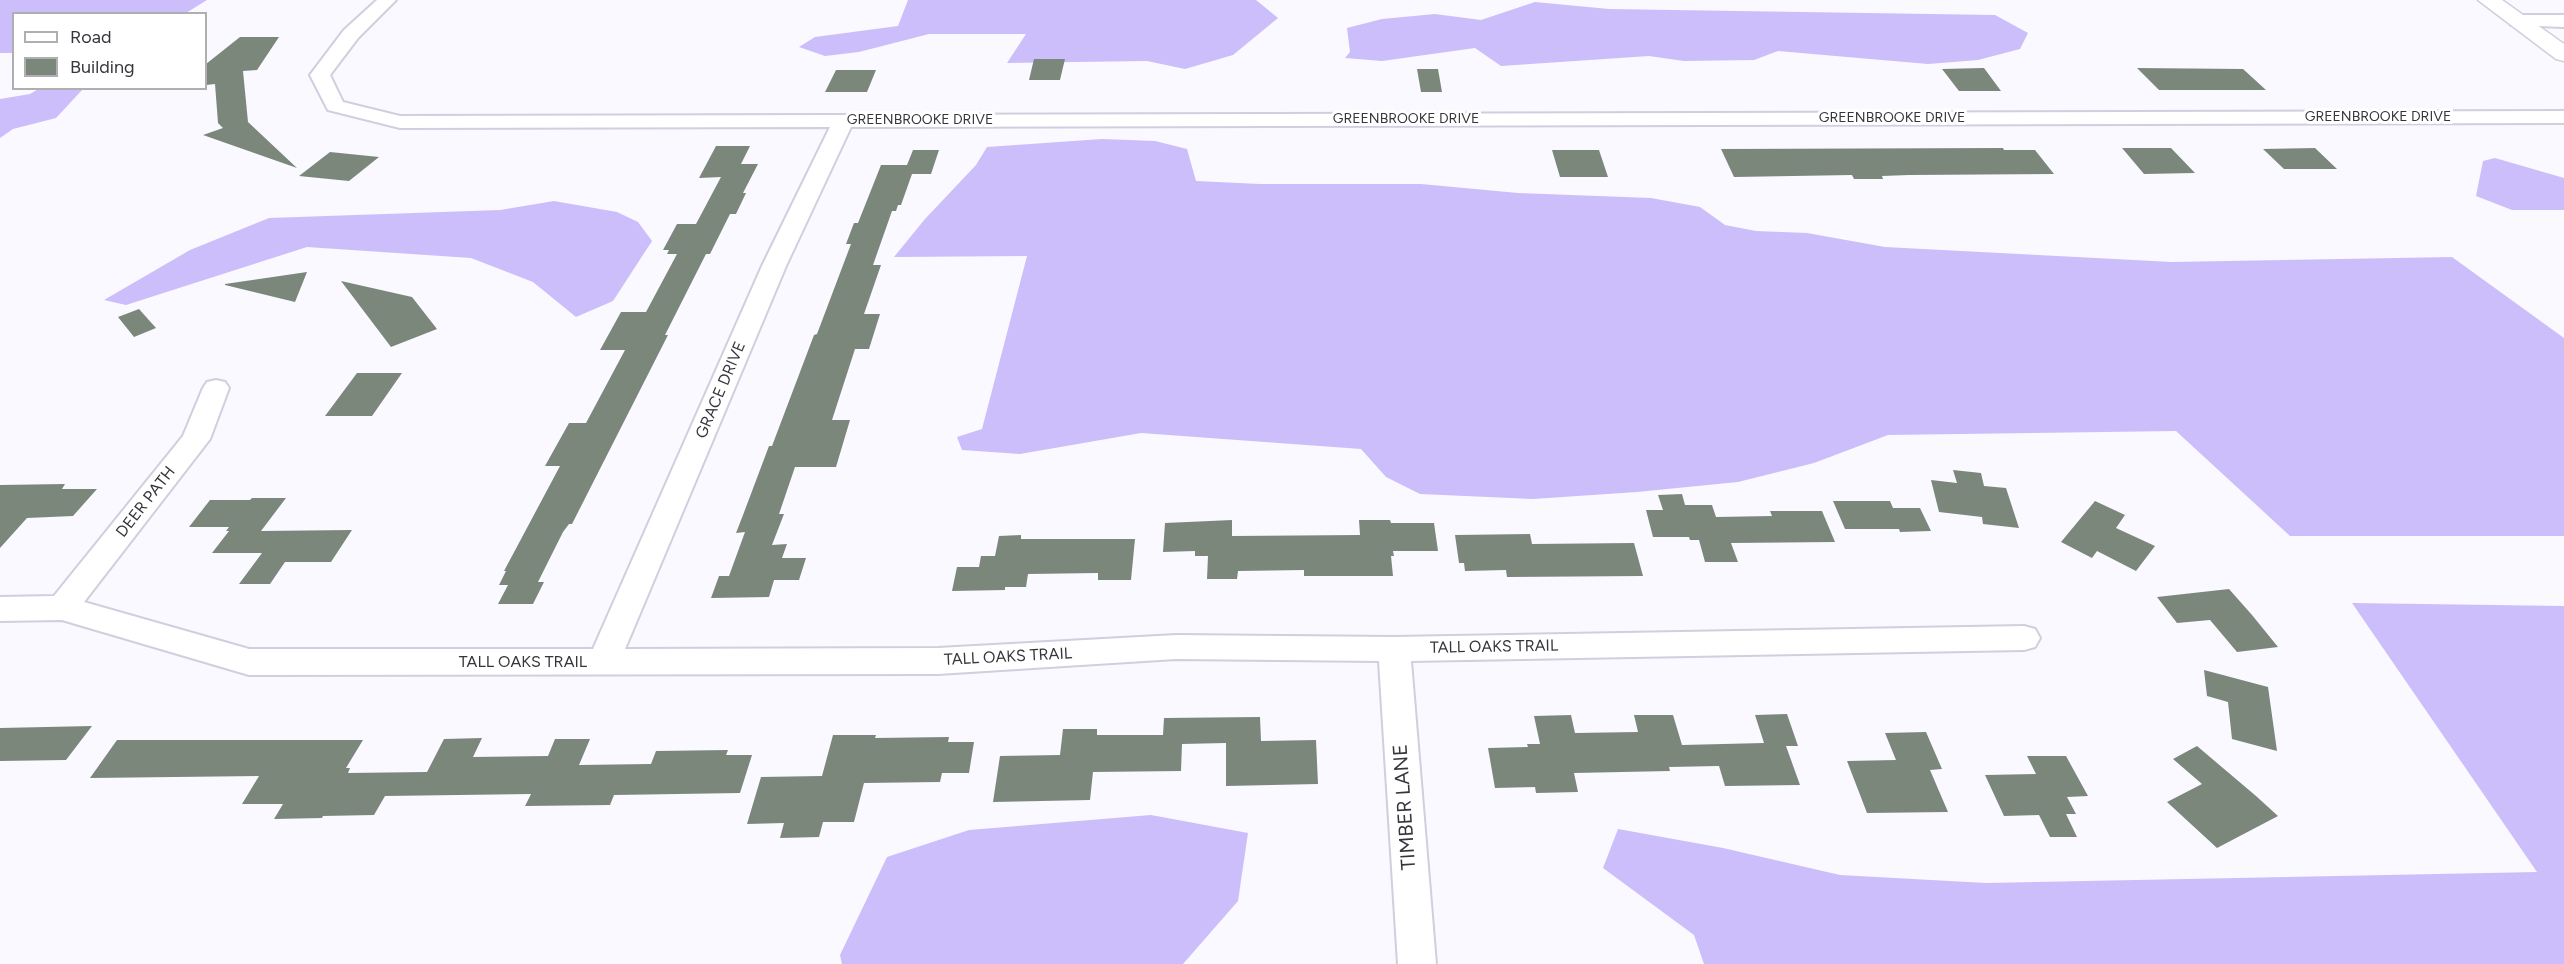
<!DOCTYPE html>
<style>
body{margin:0}
#map{position:relative;width:2564px;height:964px;overflow:hidden;background:#faf9ff;font-family:Figtree,sans-serif}
canvas{display:block}
.legend{position:absolute;left:12px;top:12px;width:195px;height:78px;box-sizing:border-box;background:#fff;border:2px solid #afaeb1;margin:0;padding:8px 10px;list-style:none;font-size:18px;color:#36353b}
.legend li{display:flex;align-items:center;gap:12px;height:30px}
.legend b{width:30px;border:2px solid #afaeb1}
</style>
<div id="map">
<canvas width="2564" height="964"></canvas>
<ul class="legend">
<li><b style="height:8px;background:#fff"></b>Road</li>
<li><b style="height:16px;background:#7c877c"></b>Building</li>
</ul>
</div>
<script>
const c = document.querySelector('canvas').getContext('2d');
c.lineJoin = 'round';
function paint(path, color) {
  c.fillStyle = color;
  c.fill(path, 'evenodd');
}
function shape(rows) {
  const path = new Path2D();
  for (const r of rows) {
    path.moveTo(r[0], r[1]);
    for (let i = 2; i < r.length; i += 2) path.lineTo(r[i], r[i + 1]);
  }
  return path;
}
function trace(path, color, width, dash) {
  c.strokeStyle = color;
  c.lineWidth = width;
  c.lineCap = dash ? 'butt' : 'round';
  c.setLineDash(dash || []);
  c.stroke(path);
}
function label(font, color, halo, rows, align = 'center') {
  c.font = font + ' Figtree,sans-serif';
  c.lineWidth = 6;
  c.setLineDash([]);
  c.textBaseline = 'middle';
  c.strokeStyle = halo;
  c.fillStyle = color;
  for (const [text, x, y, turn = 0] of rows) {
    c.save();
    c.translate(x, y);
    c.rotate((+turn || 0) * Math.PI / 180);
    c.textAlign = isNaN(turn) ? turn : align;
    if (halo) c.strokeText(text, 0, 0);
    c.fillText(text, 0, 0);
    c.restore();
  }
}
const forest = shape([
 [0,0,207,0,186,13,14,14,13,53,0,53],
 [908,0,1256,0,1278,18,1233,55,1185,69,1147,61,1007,63,1026,34,929,34,859,52,825,56,799,47,815,37,898,26],
 [1535,2,1609,9,1995,15,2028,33,2020,49,1978,60,1928,64,1778,51,1754,60,1684,61,1649,56,1501,66,1475,48,1382,61,1345,58,1350,52,1347,28,1382,19,1435,14,1481,20],
 [40,88,83,89,56,118,13,129,0,138,0,99,30,94],
 [1102,139,1155,141,1187,149,1196,181,1260,184,1421,184,1518,193,1651,198,1700,207,1725,225,1756,231,1807,233,1885,247,2172,262,2452,257,2564,338,2564,536,2290,536,2176,431,1888,435,1814,463,1738,482,1637,492,1533,499,1420,494,1386,477,1361,449,1141,433,1020,454,962,450,957,437,982,429,1027,256,894,257,925,219,976,165,987,147],
 [2495,158,2564,178,2564,210,2512,210,2476,196,2483,161],
 [554,201,617,212,638,222,652,241,613,301,576,317,533,282,471,258,307,247,126,305,104,300,190,250,269,218,500,210],
 [2352,603,2564,606,2564,964,1704,964,1694,935,1603,868,1618,829,1723,848,1840,875,1986,883,2537,872],
 [1151,815,1248,833,1238,901,1183,964,842,964,840,955,887,857,969,830]
]);
const building = shape([
 [240,37,279,37,257,70,243,71,248,122,297,168,203,135,223,128,218,123,215,84,206,85,206,64],
 [1034,59,1065,59,1060,80,1029,80],
 [1984,68,2001,91,1959,91,1942,69],
 [2137,68,2243,69,2266,90,2159,90],
 [1417,69,1438,69,1442,92,1421,92],
 [836,70,876,70,867,92,825,92],
 [716,146,750,146,741,164,758,164,743,193,746,193,736,214,730,214,710,254,706,254,665,335,668,335,572,524,569,524,563,532,538,582,544,582,533,604,498,604,508,585,499,585,506,571,504,571,560,466,545,466,569,423,586,423,625,350,600,350,621,312,646,312,677,254,667,254,669,250,663,250,677,224,696,224,721,177,699,178],
 [2003,148,2004,150,2035,150,2054,174,1909,175,1882,176,1883,179,1854,179,1852,175,1734,177,1721,149],
 [2122,148,2171,148,2195,173,2144,174],
 [2315,148,2337,169,2284,169,2263,149],
 [913,150,939,150,931,174,912,174,901,205,898,205,896,211,892,211,873,265,881,265,864,314,880,314,869,349,855,349,832,420,850,420,836,467,795,467,779,514,784,514,772,545,787,544,782,558,806,558,799,580,774,580,769,597,711,598,719,576,729,576,745,532,736,533,743,515,769,446,772,446,814,335,817,334,851,244,846,244,854,223,858,223,881,165,907,165],
 [1552,150,1599,150,1608,177,1560,177],
 [330,152,379,157,349,181,299,176],
 [307,272,295,302,225,285,225,284],
 [341,281,412,297,437,329,391,347],
 [139,309,156,328,134,337,118,317],
 [357,373,402,373,372,416,325,416],
 [1953,470,1981,473,1984,486,2006,488,2019,528,1983,524,1982,517,1939,512,1931,480,1957,483],
 [65,484,62,489,97,489,73,516,27,518,0,548,0,485],
 [1682,494,1685,505,1712,505,1716,517,1772,516,1770,511,1822,511,1835,542,1731,543,1738,562,1705,562,1699,540,1690,540,1689,537,1653,537,1646,510,1663,510,1658,495],
 [252,498,286,498,261,531,352,530,331,562,285,562,270,584,239,584,262,553,212,553,229,531,226,531,229,527,189,527,210,500,250,500],
 [1833,501,1890,501,1893,508,1920,508,1931,531,1900,532,1899,529,1845,529],
 [2095,501,2125,515,2116,528,2155,546,2136,571,2097,551,2092,558,2061,542],
 [1232,520,1232,536,1360,535,1359,520,1390,520,1391,523,1434,523,1438,551,1393,551,1394,556,1391,556,1393,576,1304,576,1304,570,1238,571,1237,579,1207,579,1208,556,1195,556,1195,551,1163,552,1165,523],
 [1530,534,1532,544,1634,543,1643,576,1507,577,1506,570,1465,571,1464,563,1459,563,1455,535],
 [1021,535,1021,539,1135,539,1131,580,1098,580,1098,573,1028,574,1026,587,1005,587,1005,590,952,591,957,567,979,567,981,556,995,556,999,536],
 [2229,589,2252,615,2278,647,2237,652,2210,620,2177,623,2157,597],
 [2204,670,2268,687,2277,751,2232,739,2228,702,2207,696],
 [1787,714,1798,746,1786,746,1800,785,1725,786,1719,766,1669,767,1670,771,1574,773,1578,792,1536,793,1535,787,1495,788,1488,748,1528,747,1527,744,1540,744,1534,716,1571,715,1575,733,1638,732,1634,715,1673,715,1682,745,1764,743,1755,715],
 [1260,717,1261,741,1316,740,1318,784,1226,786,1226,743,1182,744,1181,771,1093,772,1090,800,993,802,1000,756,1060,755,1063,729,1097,729,1097,735,1163,735,1164,718],
 [92,726,66,760,0,761,0,728],
 [1926,732,1942,769,1930,770,1948,812,1867,813,1847,761,1896,760,1885,733],
 [833,735,876,735,875,738,949,737,948,742,974,742,969,773,942,773,940,782,864,783,854,822,823,822,819,837,780,838,784,823,747,824,761,777,822,776],
 [482,738,473,757,548,756,555,739,590,739,579,765,651,764,656,751,728,750,726,755,752,755,740,793,614,795,610,805,525,806,531,794,385,796,374,815,323,816,322,818,274,819,283,804,242,804,259,776,90,778,117,740,363,740,346,768,350,768,348,773,427,772,444,739],
 [2197,746,2256,796,2278,816,2217,848,2167,802,2202,784,2173,759],
 [2027,756,2066,756,2088,796,2067,797,2076,814,2066,814,2077,837,2050,837,2039,815,2004,816,1985,775,2036,774]
]);
const minor = shape([
 [377,0,396,0,358,38,330,75,343,102,400,116,2564,111,2564,123,851,127,786,266,625,649,938,648,1176,635,1394,637,2024,626,2035,629,2040,638,2035,647,2024,650,1411,661,1436,964,1398,964,1379,661,1176,659,938,674,249,675,62,620,0,621,0,597,54,596,183,436,203,388,207,382,216,380,225,382,229,388,210,439,84,602,249,649,593,649,762,266,830,127,400,128,328,110,310,75,344,30,377,0],
 [2518,15,2564,15,2564,27,2511,25,2509,21,2511,17,2518,15]
]);
const tertiary = shape([
 [2478,0,2502,0,2564,44,2564,61,2556,59,2478,0]
]);
const farStreetnames = [
 ["GREENBROOKE DRIVE",2378,117],
 ["GREENBROOKE DRIVE",1892,118],
 ["GREENBROOKE DRIVE",1406,119],
 ["GREENBROOKE DRIVE",920,120]
];
const streetNames = [
 ["GRACE DRIVE",721,390,-67],
 ["DEER PATH",146,502,-52],
 ["TALL OAKS TRAIL",1494,647,-1],
 ["TALL OAKS TRAIL",1008,657,-3],
 ["TALL OAKS TRAIL",523,662]
];
const nearStreetnames = [
 ["TIMBER LANE",1405,807,-94]
];
paint(forest, '#ccbefa');
paint(building, '#7c877c');
trace(minor, '#d1cede', 4);
trace(tertiary, '#d1cede', 3);
paint(minor, '#fff');
paint(tertiary, '#fff');
label('14px', '#36353b', '#fff', farStreetnames);
label('16px', '#36353b', '#fff', streetNames);
label('20px', '#36353b', '#fff', nearStreetnames);
</script>
